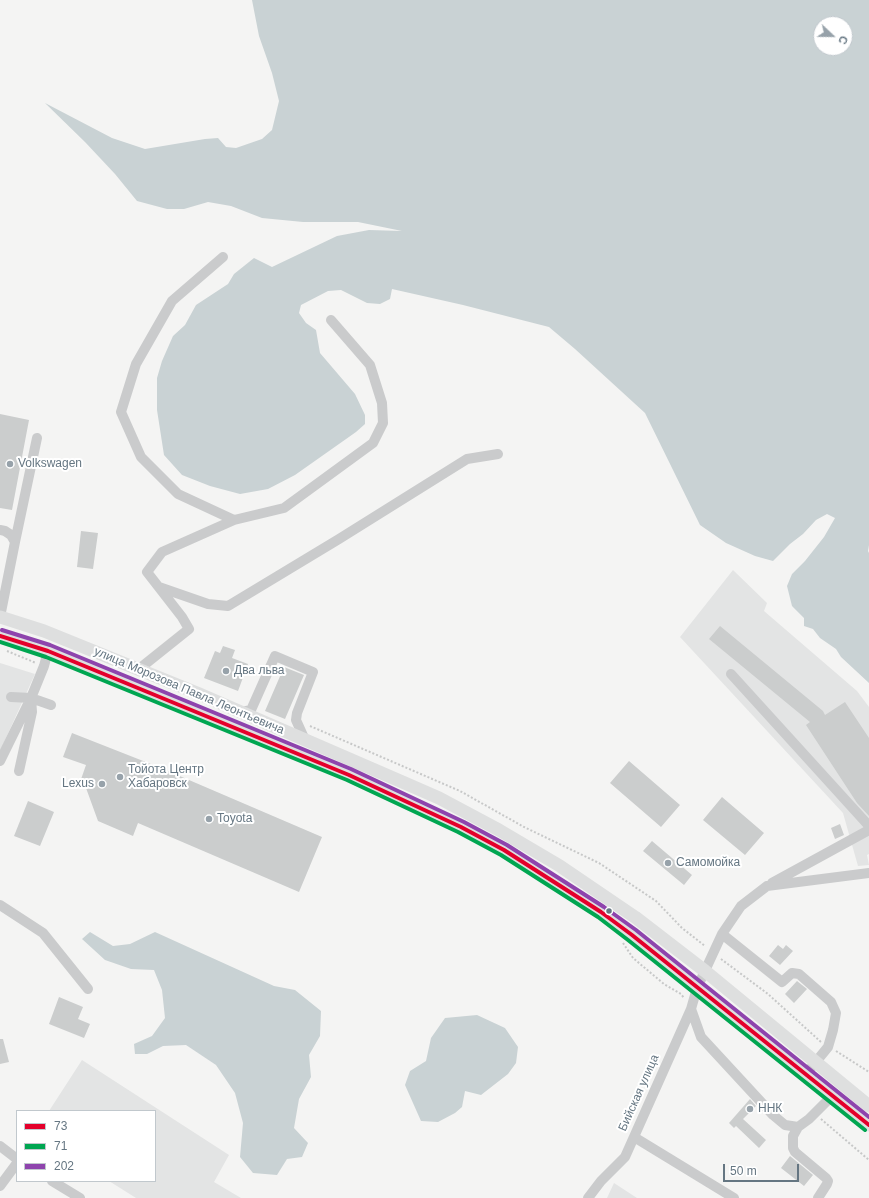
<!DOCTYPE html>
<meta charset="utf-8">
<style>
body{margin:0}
#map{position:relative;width:869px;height:1198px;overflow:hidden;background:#f4f4f3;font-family:Helvetica,sans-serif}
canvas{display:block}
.legend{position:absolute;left:16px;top:1110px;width:140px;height:72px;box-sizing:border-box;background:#fff;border:1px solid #c1c8cd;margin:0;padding:5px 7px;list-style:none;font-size:12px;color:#657682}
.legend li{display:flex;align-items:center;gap:8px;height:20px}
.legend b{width:20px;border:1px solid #c1c8cd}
.north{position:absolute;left:813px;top:16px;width:40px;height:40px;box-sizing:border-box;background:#fff;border:1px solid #c1c8cd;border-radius:50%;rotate:112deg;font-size:11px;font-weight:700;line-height:16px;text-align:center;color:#657682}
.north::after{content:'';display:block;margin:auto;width:14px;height:18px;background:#97a2aa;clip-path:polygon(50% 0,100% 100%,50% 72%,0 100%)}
.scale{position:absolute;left:723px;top:1164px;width:76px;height:18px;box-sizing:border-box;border:2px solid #657682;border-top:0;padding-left:5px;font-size:12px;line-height:14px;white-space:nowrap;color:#657682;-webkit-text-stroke:3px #fff;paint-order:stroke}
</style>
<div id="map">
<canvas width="869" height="1198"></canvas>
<ul class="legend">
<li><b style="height:5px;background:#e4002b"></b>73</li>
<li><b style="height:5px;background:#00a651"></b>71</li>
<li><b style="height:5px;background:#8e44ad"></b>202</li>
</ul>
<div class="north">С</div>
<div class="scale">50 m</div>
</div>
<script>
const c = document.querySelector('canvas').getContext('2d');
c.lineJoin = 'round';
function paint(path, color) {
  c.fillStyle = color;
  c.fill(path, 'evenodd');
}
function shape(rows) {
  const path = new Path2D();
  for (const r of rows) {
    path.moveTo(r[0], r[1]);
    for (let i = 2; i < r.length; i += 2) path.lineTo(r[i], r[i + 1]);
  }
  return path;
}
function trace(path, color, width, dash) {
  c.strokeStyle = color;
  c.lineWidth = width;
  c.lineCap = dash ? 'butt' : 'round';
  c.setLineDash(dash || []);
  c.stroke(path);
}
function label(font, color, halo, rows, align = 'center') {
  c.font = font + ' Helvetica,sans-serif';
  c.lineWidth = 4;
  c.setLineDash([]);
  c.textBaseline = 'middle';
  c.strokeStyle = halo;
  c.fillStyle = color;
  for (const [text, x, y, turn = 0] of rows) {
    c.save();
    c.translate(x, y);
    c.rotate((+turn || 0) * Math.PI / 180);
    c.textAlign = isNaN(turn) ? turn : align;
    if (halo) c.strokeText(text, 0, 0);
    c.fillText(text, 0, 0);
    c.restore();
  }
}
const built = shape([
 [733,570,767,603,764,611,857,691,869,707,869,854,867,855,869,865,858,866,843,813,680,637],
 [0,663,35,674,0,751],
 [82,1060,229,1155,214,1182,241,1198,136,1198,109,1181,155,1181,155,1111,49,1111],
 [614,1183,637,1198,607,1198]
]);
const water = shape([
 [252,0,869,0,869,545,868,551,869,553,869,683,841,657,836,649,820,638,813,629,804,626,804,618,792,606,787,586,792,574,805,561,824,537,835,518,827,514,816,520,803,534,790,544,773,561,755,556,726,543,700,525,645,413,575,349,549,327,463,305,392,289,390,299,380,304,367,303,341,290,328,291,301,305,299,313,306,323,316,330,320,353,355,394,365,415,365,424,356,432,295,475,268,489,240,494,210,486,182,475,164,455,157,410,157,378,162,361,173,336,185,325,196,305,228,284,234,274,254,258,272,267,337,236,369,230,402,231,358,222,303,222,262,218,231,206,208,202,184,209,167,209,137,201,115,174,85,142,45,103,112,138,145,149,205,139,218,138,226,147,236,148,262,139,272,130,279,101,272,73,259,36],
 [821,24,845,24,845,48,821,48],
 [90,932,113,946,130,944,155,932,274,986,295,990,321,1011,320,1036,309,1055,311,1077,299,1099,294,1128,308,1143,302,1157,287,1159,277,1175,253,1173,240,1157,243,1123,235,1093,216,1065,186,1045,163,1046,147,1054,135,1054,134,1044,152,1036,165,1018,162,990,154,970,131,969,105,960,82,939],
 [477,1015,505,1028,518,1047,516,1063,508,1074,481,1095,465,1091,462,1107,455,1113,438,1122,421,1121,405,1085,410,1071,426,1061,431,1038,445,1018]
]);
const building = shape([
 [0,414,29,420,12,510,0,508],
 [81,531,98,533,93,569,77,567],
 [720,626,823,711,825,715,845,702,869,738,869,816,857,803,806,725,810,722,709,639],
 [223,646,235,650,232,658,248,664,238,691,204,678,215,651,220,653],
 [284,667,304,675,285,719,265,711],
 [72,733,161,768,322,837,299,892,138,823,133,836,98,821,86,788,79,785,86,765,63,757],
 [629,761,680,805,661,827,610,783],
 [722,797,764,833,745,855,703,820],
 [28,801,54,812,40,846,14,836],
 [840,824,844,835,835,839,831,828],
 [652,841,692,875,684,885,643,851],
 [778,945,783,949,786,945,793,951,780,965,769,956],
 [797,981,807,989,794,1003,785,994],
 [59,997,83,1007,78,1019,90,1024,84,1038,49,1024],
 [0,1039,3,1039,9,1062,0,1064],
 [750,1099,756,1106,743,1119,766,1140,759,1148,736,1126,734,1128,729,1123],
 [790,1156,813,1175,804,1186,781,1168]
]);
const path = shape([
 [7,651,36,663],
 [310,726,460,791,524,827,599,863,656,901,682,928,705,946],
 [623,943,633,958,664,984,681,994,684,998],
 [721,959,768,994,821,1042],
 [836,1051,869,1072],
 [821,1119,869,1160]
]);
const minor = shape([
 [223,257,172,301,136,364,121,412,141,457,178,494,234,520],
 [0,530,5,531,11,535,15,542,0,617],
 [15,542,37,438],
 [159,587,208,604,228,606,339,539,467,459,498,454],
 [139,669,189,629,182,617,147,572,162,552,234,520,284,508,373,443,383,423,382,403,370,365,331,320],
 [731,674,869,826],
 [11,697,31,698,51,705],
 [242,712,251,710,275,656,313,672,297,713,296,720,305,740],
 [0,761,31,698,44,666,48,651],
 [19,771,32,712,31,698],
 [772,883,869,830],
 [0,905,43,933,88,989],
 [722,934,782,982,792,973,799,974,831,1002,836,1013,833,1030,828,1047,806,1074],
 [691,1009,701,1037,773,1115,785,1125,798,1127],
 [634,1137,734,1198],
 [0,1146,17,1159],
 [52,1181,80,1198],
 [0,1186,17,1163],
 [588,1198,601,1181,625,1157,691,1009,697,988,722,934,741,906,767,886,869,873],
 [818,1198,827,1184,828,1181,826,1178,795,1152,793,1148,793,1136,798,1127,809,1119,832,1096]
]);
const major = shape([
 [0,617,44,631,197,693,407,784,439,798,499,830,560,866,635,917,705,971,869,1106],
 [0,636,48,651,349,775,461,827,504,850,601,912,632,935,869,1125]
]);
const bus1 = shape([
 [0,636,48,651,349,775,461,827,504,850,601,912,632,935,869,1125]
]);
const bus2 = shape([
 [0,642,46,657,347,780,458,832,501,855,598,917,628,940,865,1130]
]);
const bus3 = shape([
 [2,630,50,645,351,769,464,822,507,845,604,907,636,930,869,1117]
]);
const markers = [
 [10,464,4,"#97a2aa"],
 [226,671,4,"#97a2aa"],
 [120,777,4,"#97a2aa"],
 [102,784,4,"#97a2aa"],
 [209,819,4,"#97a2aa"],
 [668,863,4,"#97a2aa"],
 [609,911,3.5,"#657682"],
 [750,1109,4,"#97a2aa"]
];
const poiNames = [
 ["Volkswagen",18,464],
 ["Два льва",234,671],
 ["Тойота Центр",128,770],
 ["Хабаровск",128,784],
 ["Lexus",94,784,"right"],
 ["Toyota",217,819],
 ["Самомойка",676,863],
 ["ННК",758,1109]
];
const streetNames = [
 ["улица Морозова Павла Леонтьевича",189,691,23],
 ["Бийская улица",639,1093,-66]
];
paint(built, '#e3e4e4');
paint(water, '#c9d2d4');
paint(building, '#cbcdcd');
trace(path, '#c7c8c8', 2, [2, 2]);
trace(minor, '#cacbcc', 10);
trace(major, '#dedfdf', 13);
trace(bus1, '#e4002b', 4);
trace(bus2, '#00a651', 4);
trace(bus3, '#8e44ad', 4);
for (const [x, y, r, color] of markers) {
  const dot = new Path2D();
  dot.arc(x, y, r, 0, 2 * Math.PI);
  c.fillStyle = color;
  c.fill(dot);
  trace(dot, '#fff', 1.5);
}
label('12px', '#657682', '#fff', poiNames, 'left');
label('12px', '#657682', '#fff', streetNames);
</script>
